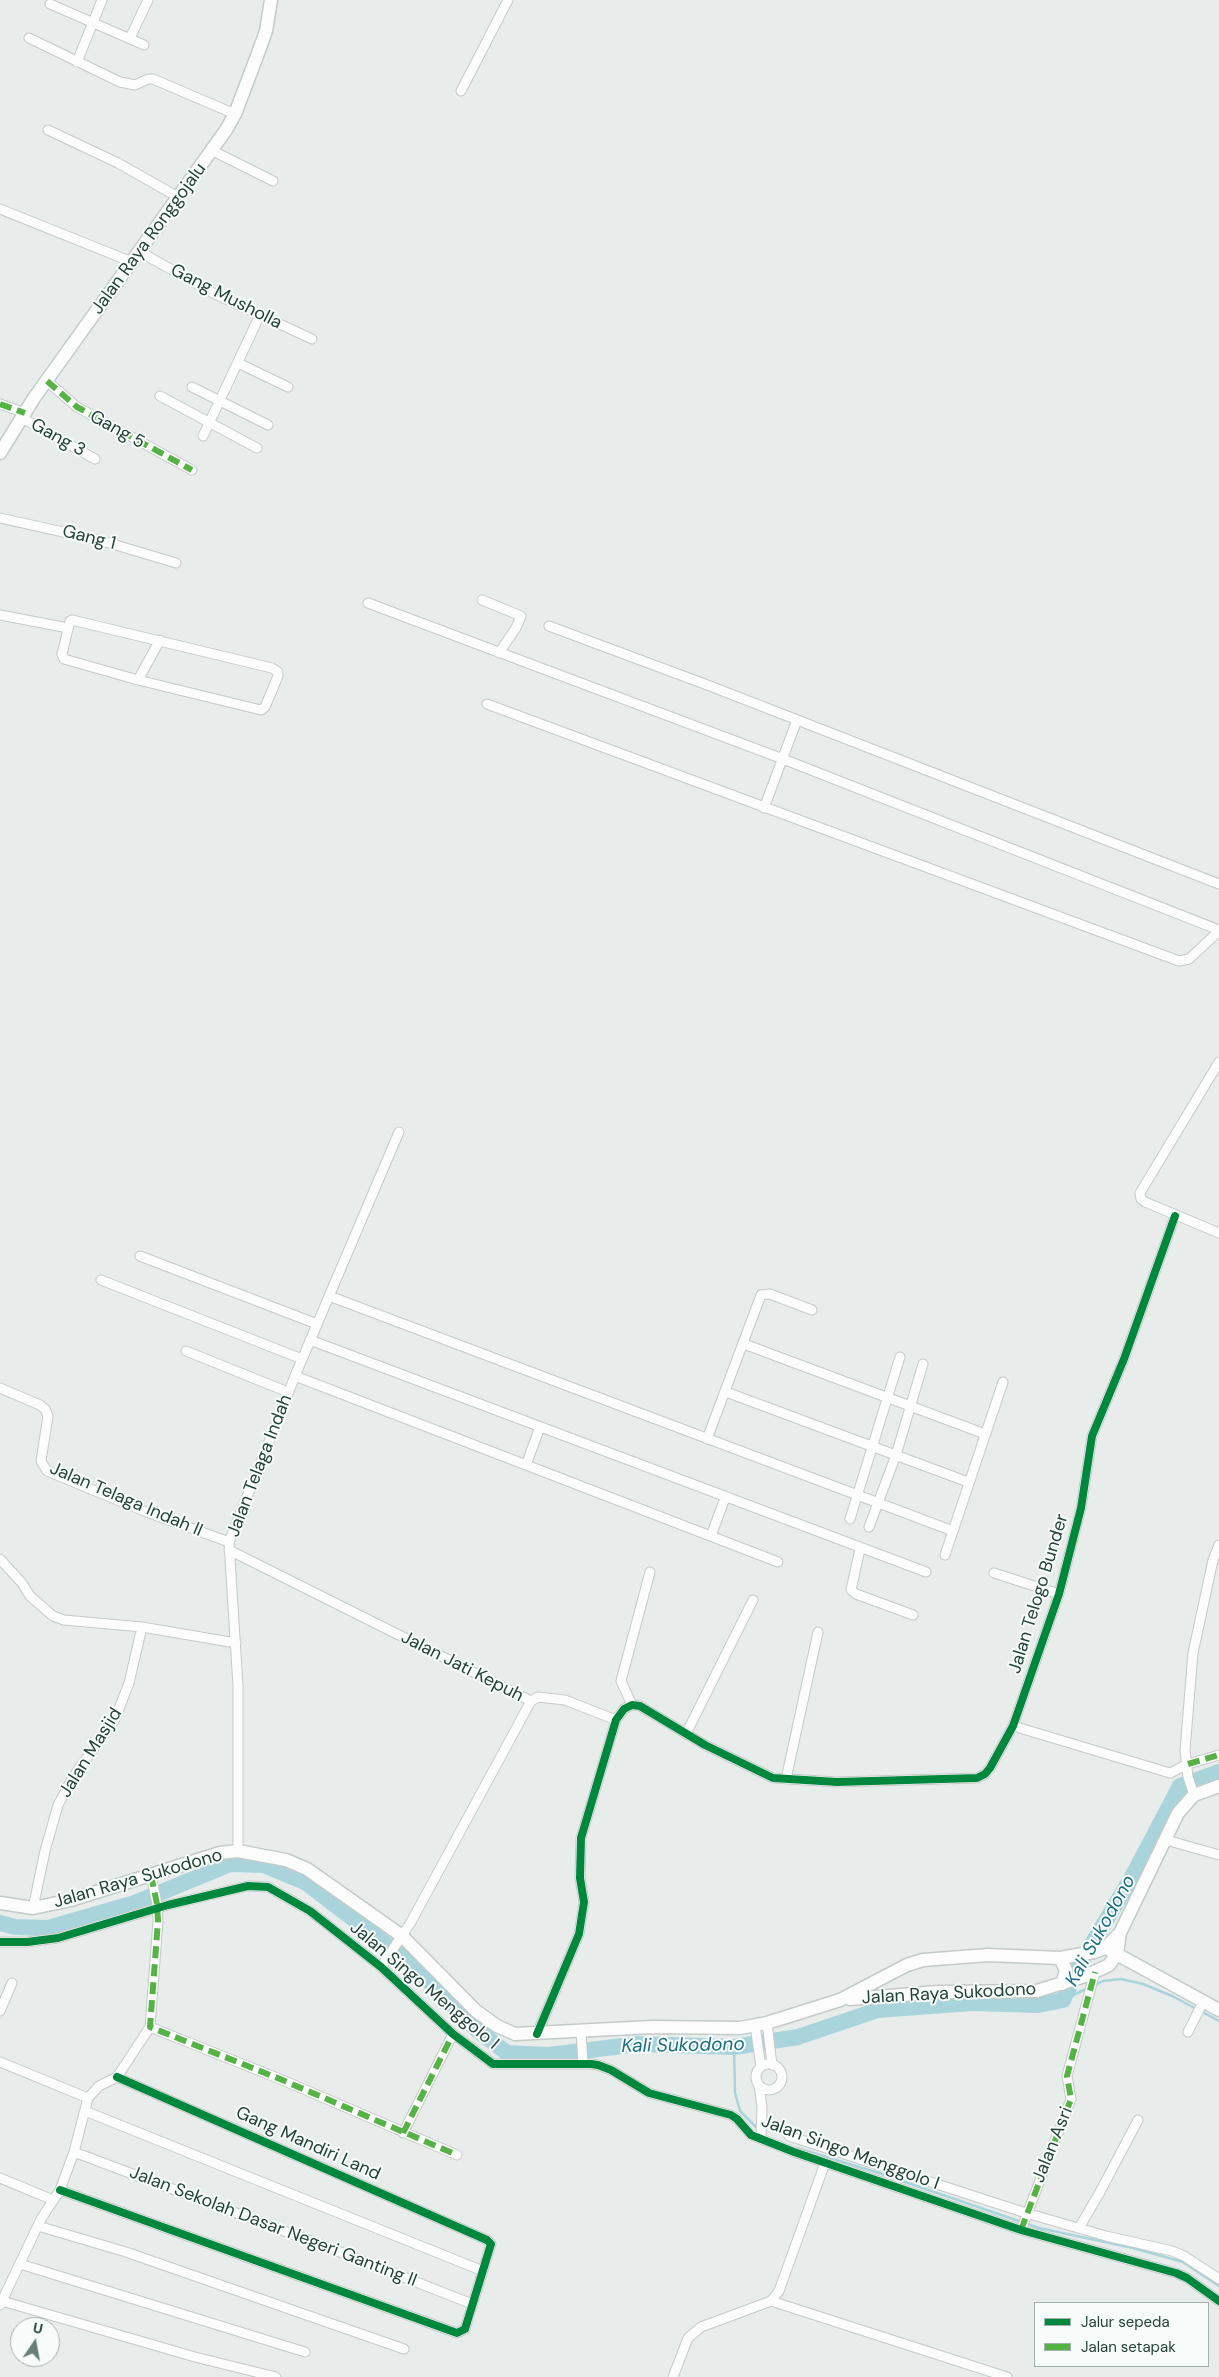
<!DOCTYPE html>
<style>
body{margin:0}
#map{position:relative;width:1219px;height:2377px;overflow:hidden;background:#e8edeb;font-family:"DM Sans",sans-serif}
canvas{display:block}
.legend{position:absolute;left:1034px;top:2302px;width:175px;height:65px;box-sizing:border-box;background:#f7fbf9;border:1px solid #a3b1ad;margin:0;padding:6px 9px;list-style:none;font-size:15px;color:#24423a}
.legend li{display:flex;align-items:center;gap:10px;height:25px}
.legend b{width:25px;border:1px solid #a3b1ad}
.north{position:absolute;left:10px;top:2317px;width:50px;height:50px;box-sizing:border-box;background:#f7fbf9;border:1px solid #a3b1ad;border-radius:50%;rotate:12deg;font-size:14px;font-weight:700;line-height:20px;text-align:center;color:#24423a}
.north::after{content:'';display:block;margin:auto;width:18px;height:22px;background:#697e78;clip-path:polygon(50% 0,100% 100%,50% 72%,0 100%)}
</style>
<div id="map">
<canvas width="1219" height="2377"></canvas>
<ul class="legend">
<li><b style="height:6px;background:#00873e"></b>Jalur sepeda</li>
<li><b style="height:6px;background:#55b346"></b>Jalan setapak</li>
</ul>
<div class="north">U</div>
</div>
<script>
const c = document.querySelector('canvas').getContext('2d');
c.lineJoin = 'round';
function shape(rows) {
  const path = new Path2D();
  for (const r of rows) {
    if (r.length === 3) {
      path.moveTo(r[0] + r[2], r[1]);
      path.arc(r[0], r[1], r[2], 0, 2 * Math.PI);
      continue;
    }
    path.moveTo(r[0], r[1]);
    for (let i = 2; i < r.length; i += 2) path.lineTo(r[i], r[i + 1]);
  }
  return path;
}
function trace(path, color, width, dash) {
  c.strokeStyle = color;
  c.lineWidth = width;
  c.lineCap = dash ? 'butt' : 'round';
  c.setLineDash(dash || []);
  c.stroke(path);
}
function label(font, color, halo, rows, align = 'center') {
  c.font = font + ' "DM Sans",sans-serif';
  c.lineWidth = 4;
  c.setLineDash([]);
  c.textBaseline = 'middle';
  c.strokeStyle = halo;
  c.fillStyle = color;
  for (const [text, x, y, turn = 0] of rows) {
    c.save();
    c.translate(x, y);
    c.rotate((+turn || 0) * Math.PI / 180);
    c.textAlign = isNaN(turn) ? turn : align;
    if (halo) c.strokeText(text, 0, 0);
    c.fillText(text, 0, 0);
    c.restore();
  }
}
const stream = shape([
 [1093,1986,1103,1981,1121,1979,1143,1984,1172,1996,1219,2021],
 [1063,2000,1088,1988],
 [734,2047,735,2093,740,2111,759,2130],
 [797,2148,879,2173,1039,2228,1133,2248,1183,2262,1219,2286]
]);
const river = shape([
 [0,1923,15,1927,48,1928,135,1903,230,1864,264,1865,305,1882,412,1964,477,2030,507,2053,548,2055,639,2044,734,2047,798,2037,878,2010,972,2003,1038,2005,1063,2000,1080,1964,1132,1877,1180,1786,1219,1772]
]);
const street = shape([
 [50,4,144,45],
 [29,38,120,82,135,85,148,79,153,79,235,114],
 [130,38,148,0],
 [77,62,102,0],
 [461,91,508,0],
 [48,130,118,163,178,197],
 [213,151,273,181],
 [0,209,132,262],
 [140,252,215,294,312,339],
 [238,363,288,387],
 [47,381,77,407,192,470],
 [192,387,268,425],
 [160,396,257,448],
 [0,404,25,413],
 [22,418,95,459],
 [203,436,260,315],
 [0,518,99,540,176,563],
 [482,600,521,616,516,628,499,653],
 [368,603,783,759,1219,930],
 [0,615,68,628],
 [72,620,272,668,278,672,278,676,265,707,261,710,138,680,64,659,62,654,70,621,72,620],
 [549,626,710,686,1219,884],
 [138,680,160,640],
 [487,704,1179,961,1189,959,1219,931],
 [764,808,797,720],
 [1219,1062,1140,1193,1141,1199,1145,1202,1219,1233],
 [140,1256,317,1324],
 [101,1280,302,1359],
 [329,1296,953,1531],
 [310,1340,926,1572],
 [744,1344,985,1434],
 [186,1351,288,1392],
 [295,1376,778,1562],
 [0,1388,40,1405,45,1409,48,1416,41,1461,47,1471,144,1511,229,1542],
 [726,1392,968,1482],
 [707,1439,761,1295,770,1294,812,1310],
 [526,1465,540,1427],
 [850,1519,900,1357],
 [869,1527,896,1455,923,1364],
 [711,1536,725,1498],
 [860,1549,851,1590,856,1594,913,1615],
 [229,1550,531,1701],
 [945,1555,1003,1382],
 [0,1559,22,1583,30,1596,53,1616,64,1620,142,1627,236,1643],
 [994,1573,1059,1594],
 [632,1705,621,1681,650,1572],
 [1013,1726,1170,1773,1188,1764,1219,1755],
 [686,1734,753,1600],
 [786,1779,818,1632],
 [1194,1795,1188,1777,1185,1750,1193,1653,1213,1560,1219,1545],
 [1166,1840,1219,1855],
 [238,1851,238,1686,229,1542,295,1376,399,1132],
 [33,1908,45,1851,58,1805,73,1777,115,1719,129,1683,142,1627],
 [0,1942,27,1942,58,1938,168,1905,248,1886,268,1887,310,1911,381,1967,453,2034,493,2064,591,2064,598,2065,611,2070,649,2093,731,2115,737,2119,751,2135,794,2152,1021,2230,1176,2273,1187,2278,1219,2301],
 [381,1967,411,1922,531,1701,538,1697,565,1700,616,1720],
 [0,2011,12,1983],
 [767,2023,772,2065],
 [755,2025,761,2067],
 [150,2027,280,2079,457,2155],
 [581,2031,583,2064],
 [1188,2032,1203,2002],
 [537,2034,579,1934,584,1902,580,1878,581,1838,616,1720,624,1709,632,1705,640,1706,705,1745,773,1778,837,1782,977,1778,985,1774,990,1768,1013,1726,1059,1594,1081,1508,1092,1436,1124,1359,1175,1216],
 [0,2062,88,2098],
 [769,2077,13],
 [759,2085,762,2107,761,2138],
 [85,2111,483,2271],
 [403,2133,453,2034],
 [789,2136,1026,2213,1106,2236,1172,2251,1184,2256,1219,2279],
 [74,2152,348,2255,472,2304],
 [0,2178,53,2200],
 [60,2190,457,2333,465,2329,491,2244,487,2240,117,2077],
 [38,2226,126,2252,404,2349],
 [1079,2228,1100,2192,1138,2120],
 [1021,2230,1071,2099,1067,2076,1095,1972],
 [20,2264,305,2352],
 [2,2301,195,2357,276,2377],
 [771,2301,1007,2377],
 [0,2305,41,2219,60,2190,74,2152,88,2098,99,2086,117,2077,150,2027,158,1921,157,1904,151,1875],
 [673,2377,688,2338,701,2327,771,2301,779,2291,825,2163]
]);
const secondary = shape([
 [0,453,34,398,226,130,235,114,257,56,266,31,271,0],
 [0,1903,33,1908,71,1900,220,1853,238,1851,286,1860,307,1869,402,1936,476,2011,497,2026,515,2034,652,2027,740,2028,767,2023,840,2000,907,1965,923,1960,988,1955,1060,1958,1094,1952,1105,1948,1120,1933],
 [1111,1951,1219,2010],
 [1060,1958,1066,1970,1062,1984],
 [850,1999,938,1992,1037,1991,1088,1975,1109,1965,1117,1954,1120,1933,1178,1813,1194,1795,1219,1786]
]);
const quiet = shape([
 [47,381,77,407,192,470],
 [0,404,25,413],
 [1188,1764,1219,1755],
 [151,1875,157,1904,158,1921,150,2027,280,2079,457,2155],
 [403,2133,453,2034],
 [1021,2230,1071,2099,1067,2076,1095,1972]
]);
const cycleway = shape([
 [0,1942,27,1942,58,1938,168,1905,248,1886,268,1887,310,1911,381,1967,453,2034,493,2064,591,2064,598,2065,611,2070,649,2093,731,2115,737,2119,751,2135,794,2152,1021,2230,1176,2273,1187,2278,1219,2301],
 [537,2034,579,1934,584,1902,580,1878,581,1838,616,1720,624,1709,632,1705,640,1706,705,1745,773,1778,837,1782,977,1778,985,1774,990,1768,1013,1726,1059,1594,1081,1508,1092,1436,1124,1359,1175,1216],
 [60,2190,457,2333,465,2329,491,2244,487,2240,117,2077]
]);
const streetNames = [
 ["Jalan Raya Ronggojalu",149,239,-54],
 ["Gang Musholla",226,297,27],
 ["Gang 5",117,430,29],
 ["Gang 3",58,438,29],
 ["Gang 1",89,538,14],
 ["Jalan Telaga Indah",260,1466,-69],
 ["Jalan Telaga Indah II",126,1500,23],
 ["Jalan Telogo Bunder",1039,1594,-73],
 ["Jalan Jati Kepuh",462,1667,27],
 ["Jalan Masjid",91,1753,-58],
 ["Jalan Raya Sukodono",138,1879,-16],
 ["Jalan Singo Menggolo I",424,1986,40],
 ["Jalan Raya Sukodono",949,1994,-3],
 ["Gang Mandiri Land",308,2144,24],
 ["Jalan Asri",1053,2145,-68],
 ["Jalan Singo Menggolo I",850,2153,20],
 ["Jalan Sekolah Dasar Negeri Ganting II",273,2227,21]
];
const waterNames = [
 ["Kali Sukodono",1101,1931,-61],
 ["Kali Sukodono",683,2046,-1]
];
trace(stream, '#a9d4db', 2.5);
trace(river, '#a9d4db', 16);
trace(street, '#c5cac8', 11);
trace(secondary, '#c3cbc8', 15);
trace(street, '#fcfcfc', 9);
trace(secondary, '#fcfcfc', 12);
trace(quiet, '#55b346', 6, [12, 6]);
trace(cycleway, '#00873e', 8);
label('18px', '#24423a', '#f7fbf9', streetNames);
label('italic 19px', '#1c6f80', '#f7fbf9', waterNames);
</script>
